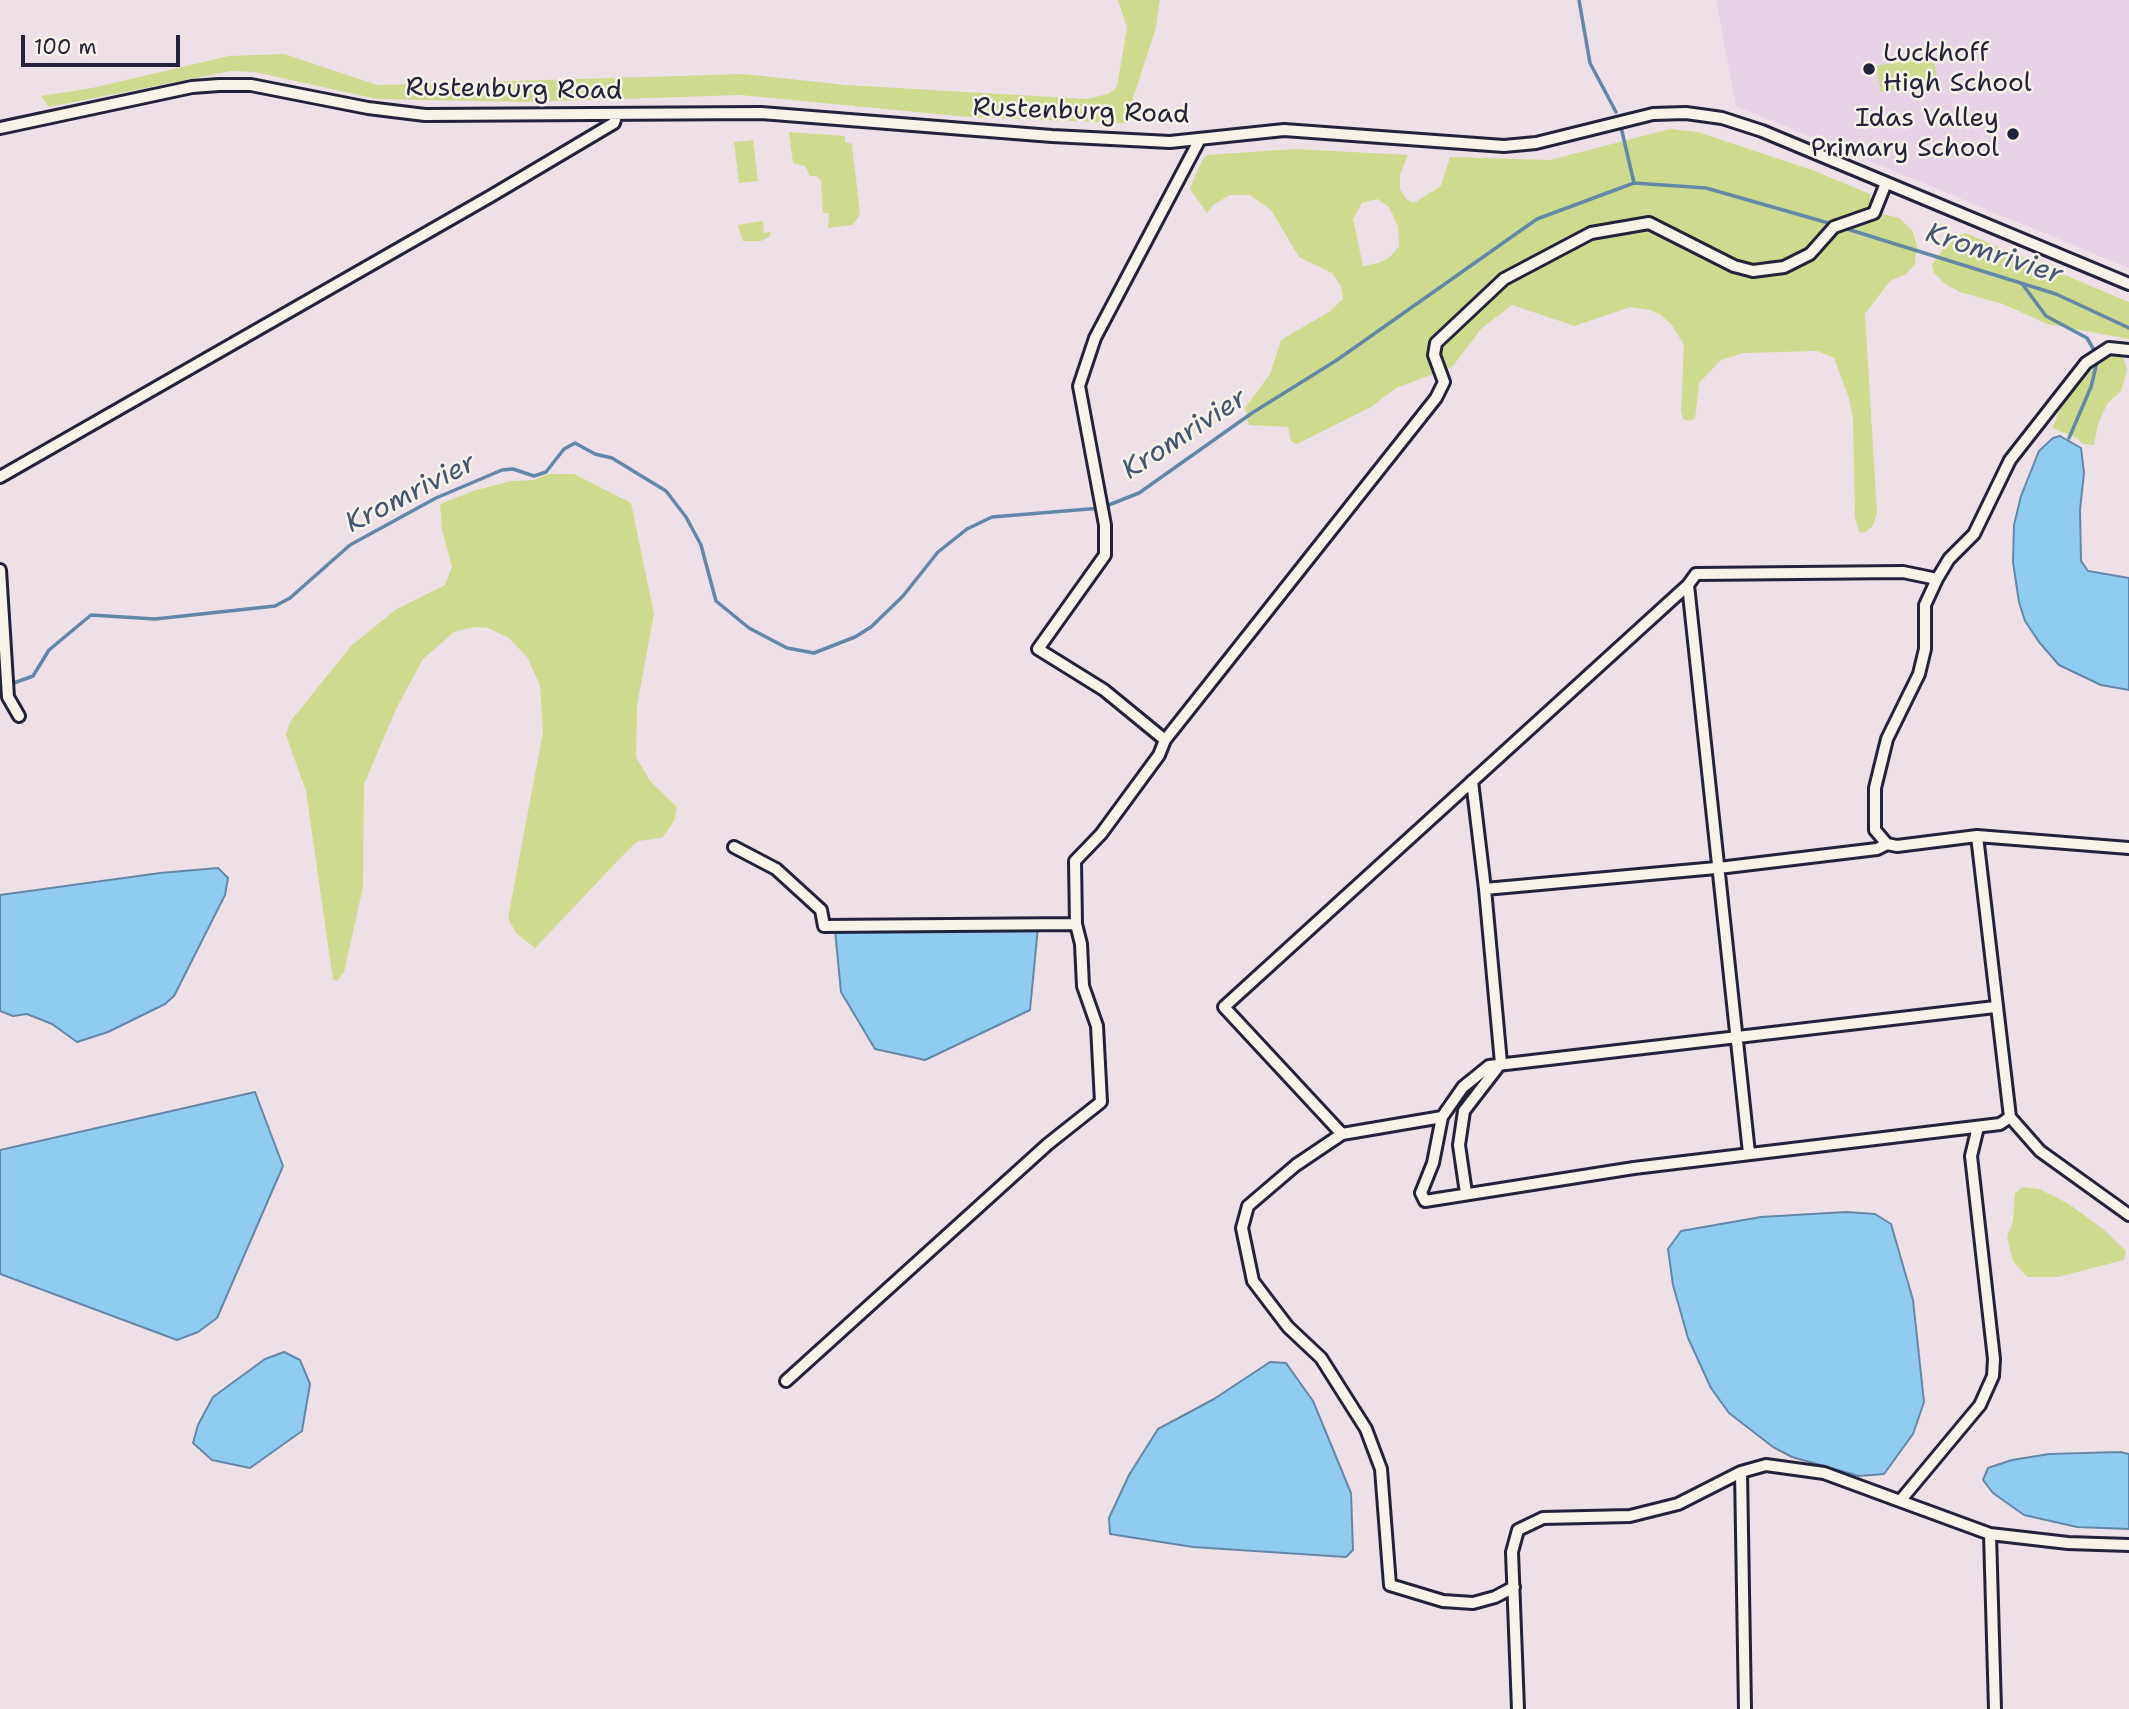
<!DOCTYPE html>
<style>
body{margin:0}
#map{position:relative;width:2129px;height:1709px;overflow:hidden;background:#ede0e6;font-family:"Shantell Sans",sans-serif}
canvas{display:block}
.scale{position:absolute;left:21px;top:35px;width:159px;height:32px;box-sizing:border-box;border:4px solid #22223b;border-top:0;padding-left:9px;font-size:21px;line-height:24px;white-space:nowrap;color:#22223b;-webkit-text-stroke:5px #f7f3e8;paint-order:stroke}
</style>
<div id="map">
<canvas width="2129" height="1709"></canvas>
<div class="scale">100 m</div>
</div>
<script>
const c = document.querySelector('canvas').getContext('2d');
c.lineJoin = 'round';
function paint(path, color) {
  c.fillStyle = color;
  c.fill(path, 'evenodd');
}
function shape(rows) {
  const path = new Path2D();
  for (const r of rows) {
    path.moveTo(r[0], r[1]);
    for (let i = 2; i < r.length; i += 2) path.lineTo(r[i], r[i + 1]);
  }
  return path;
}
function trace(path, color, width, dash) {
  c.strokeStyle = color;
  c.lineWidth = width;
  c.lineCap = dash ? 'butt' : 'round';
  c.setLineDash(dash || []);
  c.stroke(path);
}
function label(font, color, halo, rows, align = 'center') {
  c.font = font + ' "Shantell Sans",sans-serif';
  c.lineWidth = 5;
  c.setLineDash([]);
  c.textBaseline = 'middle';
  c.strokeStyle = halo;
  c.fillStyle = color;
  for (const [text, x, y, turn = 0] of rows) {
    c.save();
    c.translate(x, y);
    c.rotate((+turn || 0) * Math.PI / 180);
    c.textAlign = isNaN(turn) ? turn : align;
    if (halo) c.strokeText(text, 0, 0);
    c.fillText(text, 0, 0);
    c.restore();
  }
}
const built = shape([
 [1716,0,2129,0,2129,268,1736,106]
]);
const green = shape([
 [1118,0,1160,0,1156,28,1125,123,969,117,740,95,527,102,377,99,255,72,231,71,49,107,41,96,92,88,229,56,284,54,377,85,744,74,845,85,1087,99,1108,94,1117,87,1127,28],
 [1933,55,1938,82,1881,92,1876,66],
 [1670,129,1698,132,1815,171,1870,194,1872,207,1882,214,1899,218,1912,230,1917,246,1915,264,1906,274,1890,281,1865,314,1877,513,1873,526,1864,533,1859,532,1855,517,1853,419,1849,398,1834,358,1817,351,1744,353,1721,360,1699,383,1695,419,1689,421,1683,419,1681,412,1684,345,1672,325,1661,315,1650,310,1630,307,1575,326,1512,305,1482,328,1452,367,1396,388,1371,407,1297,444,1291,441,1288,427,1249,425,1245,408,1270,374,1281,340,1329,312,1343,299,1341,286,1332,273,1299,257,1271,210,1250,195,1230,195,1213,205,1207,213,1190,189,1202,160,1207,155,1295,149,1408,155,1400,174,1400,189,1407,200,1414,203,1441,186,1450,157,1550,160],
 [1377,199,1389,207,1398,226,1399,246,1390,257,1379,263,1363,266,1353,219,1362,203],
 [789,132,845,136,845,142,852,144,860,214,853,225,828,228,829,213,823,213,821,181,817,176,810,176,805,166,793,163],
 [753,140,758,181,739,183,734,142],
 [763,221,764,233,770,232,770,236,761,241,743,241,738,225],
 [1965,233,2129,302,2129,339,2047,324,2003,304,1960,292,1945,284,1934,273,1932,265,1949,240],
 [2113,353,2124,359,2127,371,2121,391,2107,404,2098,424,2094,445,2083,444,2077,438,2052,428,2069,390,2088,367,2103,355],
 [549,474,574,474,631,503,654,614,637,705,636,757,650,781,677,807,674,821,662,838,638,841,628,850,535,948,516,933,508,918,543,732,540,685,527,657,509,638,488,628,474,627,454,632,423,659,397,707,364,784,363,887,344,972,337,981,333,980,306,791,286,735,290,722,351,646,395,610,445,585,452,567,442,530,440,504,473,491,511,481,534,480],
 [2022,1187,2039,1189,2069,1204,2103,1229,2126,1251,2124,1260,2058,1277,2027,1277,2013,1261,2007,1237,2013,1221,2015,1193]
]);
const water = shape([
 [2060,436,2081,448,2084,473,2080,510,2081,561,2088,571,2129,578,2129,690,2101,685,2059,665,2039,642,2025,621,2019,602,2013,562,2014,525,2021,496,2039,451,2053,438,2060,436],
 [218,868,228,878,225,895,174,996,165,1004,108,1032,77,1042,52,1024,27,1014,13,1016,0,1011,0,895,160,873,218,868],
 [1038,927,1030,1010,925,1060,875,1049,841,992,835,930,1038,927],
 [255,1092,283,1166,217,1318,198,1332,177,1340,0,1274,0,1150,255,1092],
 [1846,1212,1875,1214,1891,1224,1913,1300,1924,1402,1913,1434,1884,1474,1859,1476,1792,1457,1773,1447,1729,1413,1711,1388,1688,1338,1673,1285,1668,1249,1681,1231,1761,1217,1846,1212],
 [284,1352,300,1360,310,1384,302,1431,250,1468,212,1460,193,1443,198,1425,213,1397,265,1359,284,1352],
 [1270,1362,1286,1363,1313,1401,1351,1493,1353,1550,1346,1557,1193,1547,1110,1534,1109,1518,1129,1475,1158,1429,1214,1399,1270,1362],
 [2120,1452,2129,1454,2129,1529,2077,1527,2024,1515,1993,1493,1983,1480,1988,1468,2012,1460,2049,1454,2120,1452]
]);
const stream = shape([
 [1579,0,1590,63,1616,112],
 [1621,127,1634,183],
 [1844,228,2056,294,2129,328],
 [2023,285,2046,316,2087,338,2094,350],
 [2069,438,2091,387,2097,362],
 [11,684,33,676,49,650,91,615,155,619,275,606,290,598,350,545,436,498,502,470,513,469,534,476,546,472,564,449,575,443,595,454,612,458,666,491,686,517,701,545,716,601,749,628,787,648,814,653,855,637,871,627,903,596,938,552,967,529,992,517,1101,508,1139,493,1252,413,1337,360,1537,219,1634,183,1706,188,1832,224]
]);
const street = shape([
 [0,128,192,87,219,85,251,85,368,108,425,115,761,113,1052,136,1170,142,1284,130,1504,146,1536,143,1653,114,1686,113,1722,118,1762,131,2129,284],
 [0,477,491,196,614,123,616,116],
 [0,570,8,697,19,716],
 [1688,585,1749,1153],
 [1165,740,1436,398,1444,382,1434,355,1436,343,1504,279,1591,233,1649,223,1734,266,1753,271,1784,267,1810,254,1834,227,1874,213,1886,183],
 [1472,781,1485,889],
 [1977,836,2129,848],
 [734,847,776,869,821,910,824,926,1076,924,1081,944,1083,986,1097,1026,1101,1102,1048,1144,786,1381],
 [1076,924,1075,861,1101,834,1159,755,1165,740,1104,690,1038,649,1105,555,1105,525,1079,386,1095,338,1200,139],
 [1995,1007,1489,1066,1463,1087,1442,1117,1433,1163,1421,1193,1425,1201,1634,1168,2000,1124,2010,1117,1977,836,1897,846,1887,844,1875,830,1875,788,1887,739,1919,674,1925,649,1925,605,1937,579,1949,559,1974,534,2010,460,2086,363,2109,348,2129,350],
 [2010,1117,2040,1151,2129,1215],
 [1978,1127,1971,1156,1994,1359,1993,1376,1980,1405,1900,1501,1990,1534,1995,1709],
 [1342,1134,1442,1117],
 [1466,1193,1459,1145,1464,1111,1501,1063,1485,889,1727,867,1877,849,1887,844],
 [1741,1472,1745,1709],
 [1990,1534,2068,1543,2129,1545],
 [1514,1587,1495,1597,1473,1603,1443,1601,1390,1585,1381,1469,1366,1429,1321,1358,1288,1327,1253,1281,1242,1228,1248,1206,1296,1165,1342,1134,1224,1007,1688,585,1696,574,1903,572,1937,579],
 [1518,1709,1512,1552,1518,1530,1543,1518,1630,1516,1678,1504,1741,1472,1766,1465,1824,1473,1900,1501]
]);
const markers = [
 [1869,69,7,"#22223b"],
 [2013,134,7,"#22223b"]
];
const poiNames = [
 ["Luckhoff",1883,54],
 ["High School",1883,84],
 ["Idas Valley",1999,119,"right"],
 ["Primary School",1999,149,"right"]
];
const streetNames = [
 ["Rustenburg Road",514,90,1],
 ["Rustenburg Road",1081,112,2]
];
const waterNames = [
 ["Kromrivier",1994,255,18],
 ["Kromrivier",1185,435,-33],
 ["Kromrivier",411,494,-27]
];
paint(built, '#e6d3e5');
paint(green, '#cedb8e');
paint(water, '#90cbf0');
trace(water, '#6487a8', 2);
trace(stream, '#6487a8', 3.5);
trace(street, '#22223b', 16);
trace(street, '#f7f3e8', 10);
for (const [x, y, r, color] of markers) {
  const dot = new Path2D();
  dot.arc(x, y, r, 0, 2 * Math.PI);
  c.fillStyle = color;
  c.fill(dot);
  trace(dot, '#f7f3e8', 2.5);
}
label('26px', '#22223b', '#f7f3e8', poiNames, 'left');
label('26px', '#22223b', '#f7f3e8', streetNames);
label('italic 28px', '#435571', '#f7f3e8', waterNames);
</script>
